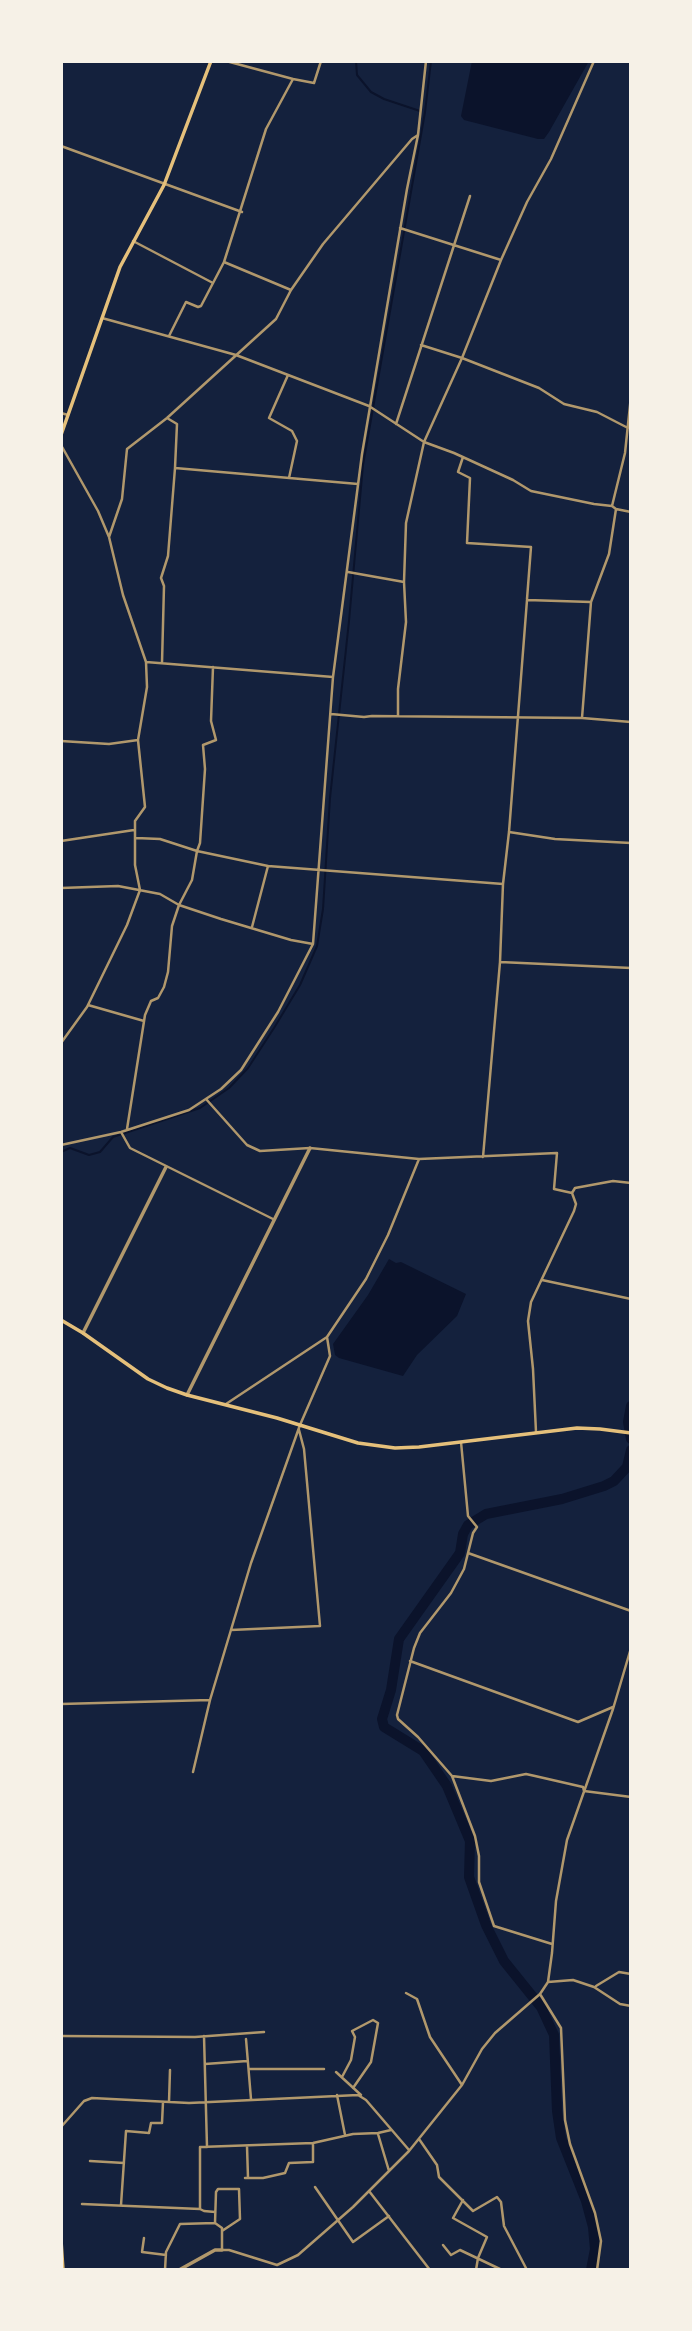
<!DOCTYPE html>
<style>
body{margin:0}
#map{position:relative;width:692px;height:2331px;overflow:hidden;background:#14213d;font-family:Lato,sans-serif}
canvas{display:block}
.frame{position:absolute;inset:0;border:63px solid #f6f1e7;pointer-events:none}
</style>
<div id="map">
<canvas width="692" height="2331"></canvas>
<div class="frame"></div>
</div>
<script>
const c = document.querySelector('canvas').getContext('2d');
c.lineJoin = 'round';
function paint(path, color) {
  c.fillStyle = color;
  c.fill(path, 'evenodd');
}
function shape(rows) {
  const path = new Path2D();
  for (const r of rows) {
    path.moveTo(r[0], r[1]);
    for (let i = 2; i < r.length; i += 2) path.lineTo(r[i], r[i + 1]);
  }
  return path;
}
function trace(path, color, width, dash) {
  c.strokeStyle = color;
  c.lineWidth = width;
  c.lineCap = dash ? 'butt' : 'round';
  c.setLineDash(dash || []);
  c.stroke(path);
}
const water = shape([
 [472,61,589,61,549,132,544,139,538,139,464,120,461,116],
 [389,1259,396,1263,401,1262,466,1294,457,1316,417,1355,403,1376,339,1358,335,1355,333,1344,368,1295]
]);
const stream = shape([
 [356,61,357,75,371,92,384,99,420,111],
 [61,1152,70,1148,89,1155,100,1152,113,1137,200,1108,229,1088,248,1068,274,1028,300,985,317,946,323,909,330,798,349,621,363,465,425,112,431,61]
]);
const river = shape([
 [631,1406,628,1422,631,1439],
 [591,2270,595,2249,593,2227,586,2201,561,2138,557,2111,554,2035,541,2007,504,1961,486,1925,469,1877,470,1841,447,1786,423,1751,384,1727,382,1719,391,1690,399,1639,460,1553,463,1534,468,1525,486,1514,562,1499,604,1486,614,1481,627,1467,631,1450]
]);
const minor = shape([
 [226,61,293,79,266,129,224,262,291,290],
 [293,79,314,83,321,61],
 [61,146,242,212],
 [400,228,501,260],
 [133,241,213,283],
 [102,318,236,355,369,406,424,442,454,453,513,480,531,491,594,504,612,506,616,509,631,512],
 [169,336,186,302,198,307,201,306,224,262],
 [421,345,462,358,539,388,564,404,597,412,628,428],
 [288,375,269,418,292,431,297,441,289,478],
 [61,413,68,415],
 [167,418,177,424,175,468],
 [396,424,470,196],
 [61,445,98,511,109,537,123,595,146,662,147,687,138,740,145,807,135,821,135,865,140,890,127,925,87,1007,61,1043],
 [463,457,458,472,470,478,467,543,531,547,527,599],
 [612,506,625,453,631,396],
 [109,537,122,499,127,449,167,418,276,319,291,290,323,244,412,139,418,135],
 [348,572,404,582],
 [146,662,333,677],
 [162,663,164,586,161,578,168,556,175,468,358,484],
 [331,714,364,717,372,716,582,718,631,722],
 [398,716,398,689,406,622,404,582,406,523,424,442,462,358,501,260,527,202,551,159,594,61],
 [582,718,591,602,609,554,616,509],
 [61,741,109,744,138,740],
 [509,832,555,839,631,843],
 [136,838,160,839,197,851,268,866,503,884],
 [61,841,134,830],
 [61,888,118,886,160,894,179,905,221,919,291,940,313,944],
 [252,927,268,866],
 [500,962,631,968],
 [88,1005,144,1021],
 [206,1099,247,1145,260,1151,310,1148,419,1159,557,1153,554,1189,572,1193,575,1188,613,1181,631,1183],
 [127,1129,145,1015,151,1001,158,998,164,987,168,972,172,926,179,905,192,880,197,851,200,843,205,769,203,745,216,740,211,721,213,667],
 [121,1132,130,1148,273,1219],
 [61,1145,121,1132,189,1110,221,1089,241,1070,278,1012,313,944,333,677,362,454,407,189,418,135,426,61],
 [483,1157,500,962,503,884,509,832,527,600,591,602],
 [542,1280,631,1299],
 [226,1404,327,1337,366,1279,388,1235,419,1159],
 [536,1432,533,1369,528,1321,531,1302,574,1211,576,1204,572,1193],
 [461,1442,468,1516,477,1527,473,1533,464,1569,451,1593,420,1633,414,1648,397,1715,398,1719,418,1737,452,1776,475,1836,479,1856,479,1882,494,1926,552,1944],
 [468,1553,631,1611],
 [231,1630,320,1626,304,1449,299,1430],
 [410,1661,578,1722,613,1707],
 [61,1704,210,1700],
 [193,1772,210,1700,251,1563,300,1425,330,1356,327,1337],
 [452,1776,491,1781,526,1774,535,1776,583,1787,584,1791,631,1797],
 [548,1982,573,1980,594,1987,620,2004,631,2006],
 [596,1986,619,1972,631,1974],
 [406,1993,417,1999,430,2037,462,2085],
 [540,1994,561,2028,565,2120,570,2144,595,2213,601,2241,597,2270],
 [61,2036,195,2037,264,2032],
 [204,2036,207,2147],
 [246,2039,251,2099],
 [205,2064,247,2061],
 [249,2069,324,2069],
 [336,2072,361,2095],
 [342,2077,351,2060,355,2037,352,2031,373,2020,378,2023,371,2062,353,2088],
 [337,2095,345,2135],
 [169,2102,170,2070],
 [61,2127,84,2101,92,2098,189,2103,358,2095,366,2100,409,2150],
 [378,2134,389,2171],
 [419,2139,437,2165,439,2177,473,2211,497,2197,501,2202,504,2226,527,2270],
 [247,2146,248,2178],
 [90,2161,124,2163],
 [245,2178,263,2178,285,2173,289,2163,313,2162,313,2144],
 [315,2187,353,2242,389,2216],
 [369,2191,430,2270],
 [463,2200,453,2218,487,2237,478,2258,476,2270],
 [82,2204,200,2209,200,2147,313,2143,353,2134,378,2133,391,2130],
 [121,2205,126,2131,149,2133,151,2123,162,2123,163,2102],
 [200,2209,204,2211,215,2212],
 [222,2231,240,2219,239,2189,218,2189,216,2192,215,2223,222,2228,222,2250,229,2250,277,2265,298,2255,353,2207,409,2151,462,2085,482,2049,495,2033,540,1994,548,1982,552,1953,556,1901,567,1840,613,1709,631,1648],
 [144,2238,142,2252,166,2255],
 [443,2245,451,2255,460,2250,502,2270],
 [165,2270,166,2252,180,2224,215,2223]
]);
const tertiary = shape([
 [83,1333,166,1167],
 [187,1395,310,1148],
 [179,2270,215,2250,222,2250]
]);
const secondary = shape([
 [61,435,120,267,164,185,211,61],
 [61,1320,83,1333,148,1379,167,1388,187,1395,277,1418,358,1443,395,1448,419,1447,577,1428,600,1429,631,1433],
 [61,2240,63,2270]
]);
paint(water, '#0b132b');
trace(stream, '#0b132b', 2);
trace(river, '#0b132b', 10);
trace(minor, '#b1986c', 2.5);
trace(tertiary, '#b1986c', 3.5);
trace(secondary, '#e5c07b', 3.5);
</script>
